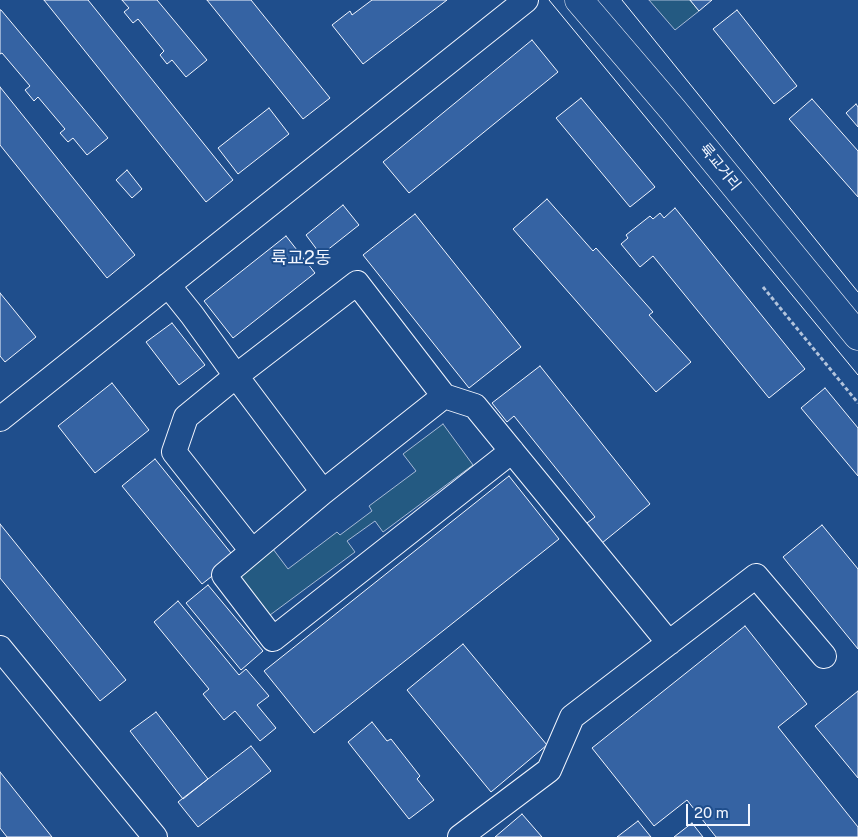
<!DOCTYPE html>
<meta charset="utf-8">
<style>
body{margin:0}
#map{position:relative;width:858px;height:837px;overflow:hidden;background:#1f4e8c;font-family:"Public Sans",sans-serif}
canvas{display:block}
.scale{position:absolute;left:686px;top:804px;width:64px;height:22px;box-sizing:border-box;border:2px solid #f2f6ff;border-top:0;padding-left:6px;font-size:15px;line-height:18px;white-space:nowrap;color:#f2f6ff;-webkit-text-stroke:4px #1f4e8c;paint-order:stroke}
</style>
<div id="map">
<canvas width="858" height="837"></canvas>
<div class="scale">20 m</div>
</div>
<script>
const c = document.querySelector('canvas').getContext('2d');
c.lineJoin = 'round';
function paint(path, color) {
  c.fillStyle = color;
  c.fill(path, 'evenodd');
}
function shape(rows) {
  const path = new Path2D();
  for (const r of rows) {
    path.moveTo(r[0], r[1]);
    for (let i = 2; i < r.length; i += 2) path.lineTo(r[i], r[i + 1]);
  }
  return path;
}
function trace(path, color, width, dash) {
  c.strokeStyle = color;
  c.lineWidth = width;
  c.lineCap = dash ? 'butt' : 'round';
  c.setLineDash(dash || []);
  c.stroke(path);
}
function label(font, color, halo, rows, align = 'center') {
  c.font = font + ' "Public Sans","Noto Sans KR",sans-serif';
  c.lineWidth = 4;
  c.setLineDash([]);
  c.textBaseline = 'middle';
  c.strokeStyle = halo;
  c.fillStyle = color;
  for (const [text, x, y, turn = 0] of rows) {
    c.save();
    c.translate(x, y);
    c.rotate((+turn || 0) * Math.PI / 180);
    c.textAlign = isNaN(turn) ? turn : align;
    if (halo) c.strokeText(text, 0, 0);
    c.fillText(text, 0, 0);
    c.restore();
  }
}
const green = shape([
 [649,0,690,0,699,11,675,30,649,0],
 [443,424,473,465,383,532,375,521,347,541,355,552,266,618,235,577,273,549,288,569,337,532,340,535,372,511,369,506,416,471,403,454,443,424]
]);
const building = shape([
 [44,0,88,0,233,180,206,202,44,0],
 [122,0,157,0,207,60,186,77,172,60,167,64,160,55,164,51,138,19,133,23,124,12,129,8,122,0],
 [207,0,251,0,330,98,303,119,207,0],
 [372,0,447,0,363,64,332,25,350,11,352,15,372,0],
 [690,0,712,0,699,11,690,0],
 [0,10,1,10,108,138,87,155,73,138,68,142,60,133,65,129,38,97,34,101,25,90,30,86,2,53,0,54,0,10],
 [737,10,797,86,774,104,713,29,737,10],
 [532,40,558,72,409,193,383,162,532,40],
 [0,87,135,255,107,278,0,145,0,87],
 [581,98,655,187,630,207,556,118,581,98],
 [812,99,858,151,858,197,789,119,812,99],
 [856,104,858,107,858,127,846,113,856,104],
 [269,108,289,134,238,174,218,148,269,108],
 [127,170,142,189,132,198,116,180,127,170],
 [547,199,593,251,596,248,653,312,649,315,691,362,656,392,513,229,547,199],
 [343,205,359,225,321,255,306,235,343,205],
 [675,208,805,369,769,398,653,256,640,267,621,244,628,238,626,235,650,216,653,219,660,213,664,218,675,208],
 [415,214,521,347,469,388,363,255,415,214],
 [286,236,315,273,233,338,204,301,286,236],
 [0,293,36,337,5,362,0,356,0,293],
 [172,323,205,365,179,385,146,342,172,323],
 [540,366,650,504,602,543,587,523,595,517,514,416,507,422,492,403,540,366],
 [112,383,149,430,95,473,58,426,112,383],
 [825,388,858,428,858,476,801,408,825,388],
 [155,459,235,558,202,584,122,486,155,459],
 [509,476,559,539,314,733,264,671,509,476],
 [0,524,126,680,100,701,0,578,0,524],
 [822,525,858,569,858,649,783,557,822,525],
 [208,585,263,651,241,670,186,603,208,585],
 [178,601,239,675,246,669,269,696,257,705,276,728,260,741,235,711,224,720,203,694,209,689,154,622,178,601],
 [745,626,807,704,778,727,858,827,858,837,716,837,687,800,654,826,592,748,745,626],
 [463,644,547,745,491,792,407,690,463,644],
 [858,691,858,778,815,726,858,691],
 [156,712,208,779,183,799,130,731,156,712],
 [372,722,387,741,391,739,420,776,417,779,434,800,409,819,348,742,372,722],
 [251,746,271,771,198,827,178,802,251,746],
 [0,772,52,837,7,837,0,828,0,772],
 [522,814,542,837,495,837,522,814],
 [638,821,651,837,617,837,638,821],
 [692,823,703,837,674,837,692,823]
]);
const path = shape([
 [763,287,858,403]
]);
const minor = shape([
 [168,285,192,315,236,376,323,492],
 [444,396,323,492,224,575,273,639,512,451],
 [0,419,526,0],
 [252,551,174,452,186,417,236,376,357,283,444,396,475,406,669,643],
 [0,648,155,837],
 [460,837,549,770,572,717,756,576,824,656]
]);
const major = shape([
 [579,0,673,110,858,336]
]);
const tram = shape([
 [549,0,858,375],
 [622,0,858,292]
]);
const streetNames = [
 ["륙교거리",720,167,51]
];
const quarterNames = [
 ["륙교2동",301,258]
];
paint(green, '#245a82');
trace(green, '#a8bbd7', 1);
paint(building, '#3563a3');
trace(building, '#f2f6ff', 1);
trace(minor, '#f2f6ff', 26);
trace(major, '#f2f6ff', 29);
trace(path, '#b3c4dc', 3, [4, 2.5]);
trace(minor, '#1f4e8c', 24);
trace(major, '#1f4e8c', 28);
trace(tram, '#f2f6ff', 1);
label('15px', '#f2f6ff', '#1f4e8c', streetNames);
label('18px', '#f2f6ff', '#1f4e8c', quarterNames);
</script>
